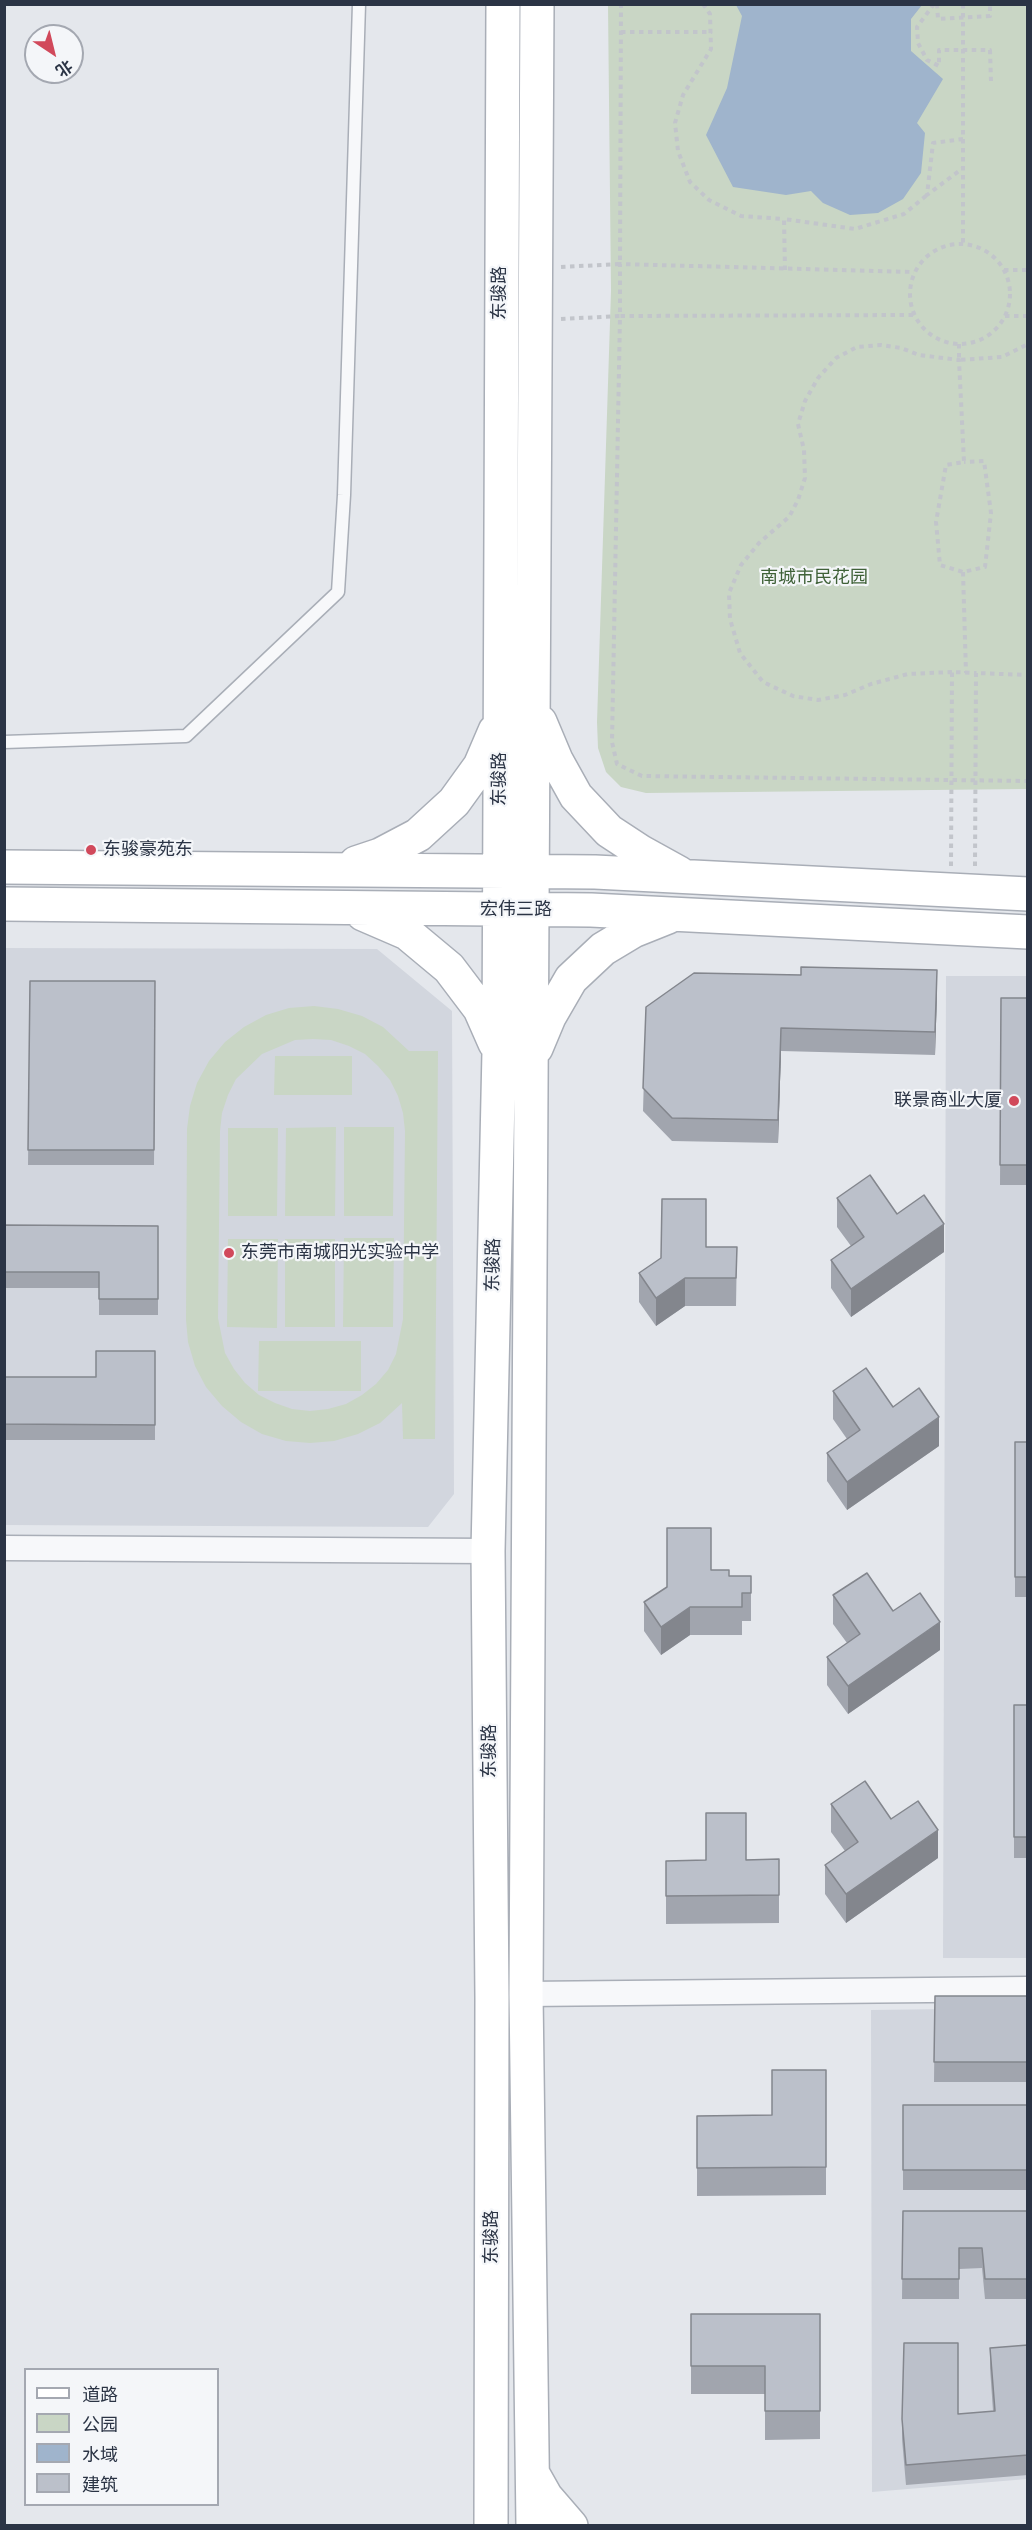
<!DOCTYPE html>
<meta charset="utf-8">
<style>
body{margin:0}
#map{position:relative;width:1032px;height:2530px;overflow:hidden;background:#e4e7ec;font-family:"Sofia Sans Condensed","Noto Sans SC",sans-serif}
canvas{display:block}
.frame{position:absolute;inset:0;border:6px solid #2b3445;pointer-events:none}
.legend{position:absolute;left:24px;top:2368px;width:195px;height:138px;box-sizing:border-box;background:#f4f6f9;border:2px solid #a4a8b1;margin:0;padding:8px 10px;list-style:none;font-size:18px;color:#2b3445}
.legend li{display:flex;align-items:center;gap:12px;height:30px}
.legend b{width:30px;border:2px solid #a4a8b1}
.north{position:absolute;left:24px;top:24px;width:60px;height:60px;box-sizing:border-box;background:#f4f6f9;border:2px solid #a4a8b1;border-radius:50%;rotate:145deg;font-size:16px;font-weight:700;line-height:24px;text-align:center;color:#2b3445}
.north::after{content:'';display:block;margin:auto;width:21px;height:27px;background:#d1495b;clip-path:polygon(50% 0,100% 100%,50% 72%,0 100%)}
</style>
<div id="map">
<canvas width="1032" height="2530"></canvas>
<div class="frame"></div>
<ul class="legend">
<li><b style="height:8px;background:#fff"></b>道路</li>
<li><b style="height:16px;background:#c9d6c5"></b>公园</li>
<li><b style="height:16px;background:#9fb4cc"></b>水域</li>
<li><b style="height:16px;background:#bbc0ca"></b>建筑</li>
</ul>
<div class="north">北</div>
</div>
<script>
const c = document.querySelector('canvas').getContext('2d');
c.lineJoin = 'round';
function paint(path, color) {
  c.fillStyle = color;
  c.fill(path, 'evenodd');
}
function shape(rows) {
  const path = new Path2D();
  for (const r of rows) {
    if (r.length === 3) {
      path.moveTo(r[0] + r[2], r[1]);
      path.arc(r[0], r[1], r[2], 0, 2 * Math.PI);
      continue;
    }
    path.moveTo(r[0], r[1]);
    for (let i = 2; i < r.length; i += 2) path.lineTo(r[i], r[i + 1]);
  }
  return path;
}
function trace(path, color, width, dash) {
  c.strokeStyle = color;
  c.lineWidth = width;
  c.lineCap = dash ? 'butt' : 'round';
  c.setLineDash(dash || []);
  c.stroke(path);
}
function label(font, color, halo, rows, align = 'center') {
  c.font = font + ' "Sofia Sans Condensed","Noto Sans SC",sans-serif';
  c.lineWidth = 4.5;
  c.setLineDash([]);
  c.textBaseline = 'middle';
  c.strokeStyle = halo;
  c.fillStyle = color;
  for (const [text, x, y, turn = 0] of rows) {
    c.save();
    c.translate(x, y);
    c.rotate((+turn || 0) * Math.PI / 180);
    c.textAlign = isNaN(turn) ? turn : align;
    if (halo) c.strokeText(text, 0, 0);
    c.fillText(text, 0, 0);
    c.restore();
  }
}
const built = shape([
 [5,948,377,949,452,1011,454,1494,428,1527,5,1525],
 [946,976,1027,976,1027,1958,943,1958],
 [1027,2008,1027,2479,872,2492,871,2010]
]);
const green = shape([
 [608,5,1027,5,1027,789,646,793,621,787,606,772,598,748,597,722,611,291],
 [314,1006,338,1009,362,1016,383,1027,409,1051,438,1051,435,1439,403,1439,402,1403,380,1423,358,1434,334,1441,310,1443,286,1441,262,1434,241,1422,222,1406,206,1387,195,1366,188,1342,186,1320,187,1129,190,1106,197,1083,209,1061,225,1042,244,1027,266,1015,289,1008],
 [313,1039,331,1040,349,1046,365,1054,378,1066,390,1080,398,1096,403,1113,405,1131,403,1319,396,1354,388,1370,376,1384,362,1395,346,1404,328,1409,310,1411,292,1409,275,1403,259,1395,245,1383,234,1369,225,1353,218,1318,220,1131,222,1113,228,1095,236,1079,262,1054,295,1040],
 [275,1056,352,1056,352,1095,274,1095],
 [336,1127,335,1216,285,1216,286,1128],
 [344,1127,394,1127,393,1216,344,1216],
 [228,1128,278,1128,277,1216,228,1216],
 [344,1238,394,1238,393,1327,343,1327],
 [228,1239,278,1239,277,1328,227,1327],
 [285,1239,335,1239,335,1327,285,1327],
 [259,1341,361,1341,361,1391,258,1391]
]);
const water = shape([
 [736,5,922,5,911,19,911,51,943,79,917,123,925,133,921,173,903,199,878,213,850,215,823,203,811,191,786,195,733,187,706,135,727,88,742,16]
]);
const path = shape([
 [703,4,710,14,711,49,683,95,675,123,678,151,690,182,709,200,741,216,784,219],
 [934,4,917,27,918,43,927,60,939,66,939,50,990,50,991,81],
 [937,4,938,19,990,16,990,4],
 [963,4,963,243],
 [621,32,712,32],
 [963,139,933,143,927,195,963,168],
 [960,294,50],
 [561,267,620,264,621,4],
 [785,270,784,219,855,229,904,214,927,195],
 [1004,270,1028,270],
 [913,315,620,316,620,264,914,272],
 [1005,316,1028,316],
 [561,319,620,316,612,742,617,764,642,776,1028,781],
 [959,344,959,360,1002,357,1028,344],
 [963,572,966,673],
 [952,672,908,674,871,684,845,695,818,700,793,696,763,682,740,653,730,619,729,593,741,565,759,543,789,517,798,500,805,478,804,450,798,424,805,401,818,378,836,358,857,347,881,345,901,348,919,355,959,360,964,462,946,465,936,522,940,565,963,572,985,567,991,513,984,461,964,462],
 [951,866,952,672,976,673],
 [975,866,976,673,1028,675]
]);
const lane = shape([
 [4,742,186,736,338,592,344,495,359,4]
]);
const street = shape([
 [4,1548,488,1551],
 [526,1994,1028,1989]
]);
const secondary = shape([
 [540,722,556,760,576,796,609,831,641,852,679,873],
 [356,863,380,855,418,835,454,802,480,766,495,731],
 [4,867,595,872,1028,894],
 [4,904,591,910,1028,932],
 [363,914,407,933,449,968,480,1009,495,1043],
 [536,1048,549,1017,571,979,603,949,633,931,668,917],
 [533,2474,546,2497,571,2526],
 [491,2526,492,1998,488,1551,499,1051,503,4],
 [533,2526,526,1994,537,4]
]);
const wall = shape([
 [30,981,155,981,154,1165,28,1165],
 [937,992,935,1055,781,1051,778,1143,672,1141,643,1111,646,1007],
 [1001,998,1028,998,1028,1185,1000,1185],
 [837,1198,897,1214,944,1252,851,1317,831,1288,831,1260,851,1246,837,1227],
 [4,1225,158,1226,158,1315,99,1315,99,1288,4,1288],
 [737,1247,736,1306,685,1306,656,1326,639,1302,639,1273],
 [155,1351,155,1440,4,1440,4,1377,96,1377],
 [833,1391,893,1407,939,1446,847,1510,827,1481,827,1453,847,1439,833,1419],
 [1015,1442,1028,1442,1028,1597,1015,1597],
 [711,1570,729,1576,751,1576,751,1621,742,1621,742,1635,690,1635,661,1655,644,1631,644,1602],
 [833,1595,893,1611,940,1650,848,1714,827,1685,827,1657,847,1643,833,1624],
 [1014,1705,1028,1705,1028,1858,1014,1858],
 [831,1804,938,1858,846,1923,825,1894,825,1865,845,1851,831,1832],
 [779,1859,779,1923,666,1924,666,1861],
 [935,1996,1028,1996,1028,2082,934,2082],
 [826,2070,826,2195,697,2196,697,2116,772,2115],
 [903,2105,1028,2105,1028,2190,903,2190],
 [903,2211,1028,2211,1028,2299,985,2299,982,2268,959,2269,959,2299,902,2299],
 [691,2314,820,2314,820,2439,765,2440,765,2394,691,2394],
 [1028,2345,1028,2475,906,2485,902,2439,902,2419,993,2411,990,2368,990,2348]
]);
const shadedWall = shape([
 [937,970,937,992,935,1055,935,1032],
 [781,1028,781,1051,778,1143,778,1120],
 [6,1076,6,1092,4,1093,4,1077],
 [944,1224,944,1252,851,1317,851,1289],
 [685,1278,685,1306,656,1326,656,1298],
 [939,1417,939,1446,847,1510,847,1482],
 [690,1607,690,1635,661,1655,661,1627],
 [940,1622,940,1650,848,1714,848,1686],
 [938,1830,938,1858,846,1923,846,1894]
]);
const building = shape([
 [801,967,937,970,935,1032,781,1028,778,1120,672,1118,643,1088,646,1007,694,973,801,975,801,967],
 [30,981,155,981,154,1150,28,1150,30,981],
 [1001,998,1028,998,1028,1165,1000,1165,1001,998],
 [870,1175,897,1214,924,1195,944,1224,851,1289,831,1260,864,1237,837,1198,870,1175],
 [662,1199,706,1199,706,1247,737,1247,736,1278,685,1278,656,1298,639,1273,661,1258,662,1199],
 [4,1225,158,1226,158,1299,99,1299,99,1272,4,1272,4,1225],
 [96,1351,155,1351,155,1425,4,1424,4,1377,96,1377,96,1351],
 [866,1368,893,1407,919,1388,939,1417,847,1482,827,1453,860,1430,833,1391,866,1368],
 [1015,1442,1028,1442,1028,1577,1015,1577,1015,1442],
 [667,1528,711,1528,711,1570,729,1570,729,1576,751,1576,751,1593,742,1593,742,1607,690,1607,661,1627,644,1602,667,1587,667,1528],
 [867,1573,893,1611,920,1593,940,1622,848,1686,827,1657,860,1634,833,1595,867,1573],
 [1014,1705,1028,1705,1028,1837,1014,1837,1014,1705],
 [865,1781,891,1819,918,1801,938,1830,846,1894,825,1865,858,1842,831,1804,865,1781],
 [706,1813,746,1813,746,1860,779,1859,779,1895,666,1896,666,1861,706,1860,706,1813],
 [935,1996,1028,1996,1028,2062,934,2062,935,1996],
 [772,2070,826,2070,826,2167,697,2168,697,2116,772,2115,772,2070],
 [903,2105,1028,2105,1028,2170,903,2170,903,2105],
 [903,2211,1028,2211,1028,2279,985,2279,982,2248,959,2248,959,2279,902,2279,903,2211],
 [691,2314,820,2314,820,2411,765,2411,765,2366,691,2366,691,2314],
 [904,2343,958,2343,958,2414,995,2411,990,2348,1028,2345,1028,2455,906,2465,902,2419,904,2343]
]);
const markers = [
 [91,850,6,"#d1495b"],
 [1014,1101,6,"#d1495b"],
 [229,1253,6,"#d1495b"]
];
const streetNames = [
 ["东骏路",500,293,-90],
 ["东骏路",500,779,-90],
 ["宏伟三路",516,910],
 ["东骏路",494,1265,-89],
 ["东骏路",490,1751,-90],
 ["东骏路",492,2237,-90]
];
const parkNames = [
 ["南城市民花园",814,578]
];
const poiNames = [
 ["东骏豪苑东",103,850],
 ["联景商业大厦",1002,1101,"right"],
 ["东莞市南城阳光实验中学",241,1253]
];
paint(built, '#d2d6de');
paint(green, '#c9d6c5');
paint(water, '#9fb4cc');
trace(lane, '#a9aeb7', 15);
trace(street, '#a9aeb7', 27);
trace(secondary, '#a9aeb7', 36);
trace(path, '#c2c5cb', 4, [4.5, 4.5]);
trace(lane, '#f7f8fa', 12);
trace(street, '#f7f8fa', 24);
trace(secondary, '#fff', 33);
paint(wall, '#a1a5ae');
paint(shadedWall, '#83868d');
paint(building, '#bbc0ca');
trace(building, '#83868d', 1.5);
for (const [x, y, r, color] of markers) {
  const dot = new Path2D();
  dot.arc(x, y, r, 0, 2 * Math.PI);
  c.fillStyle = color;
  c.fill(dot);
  trace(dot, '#f4f6f9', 2);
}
label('18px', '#2b3445', '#f4f6f9', streetNames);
label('18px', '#3f6138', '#f4f6f9', parkNames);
label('18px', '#2b3445', '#f4f6f9', poiNames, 'left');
</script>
